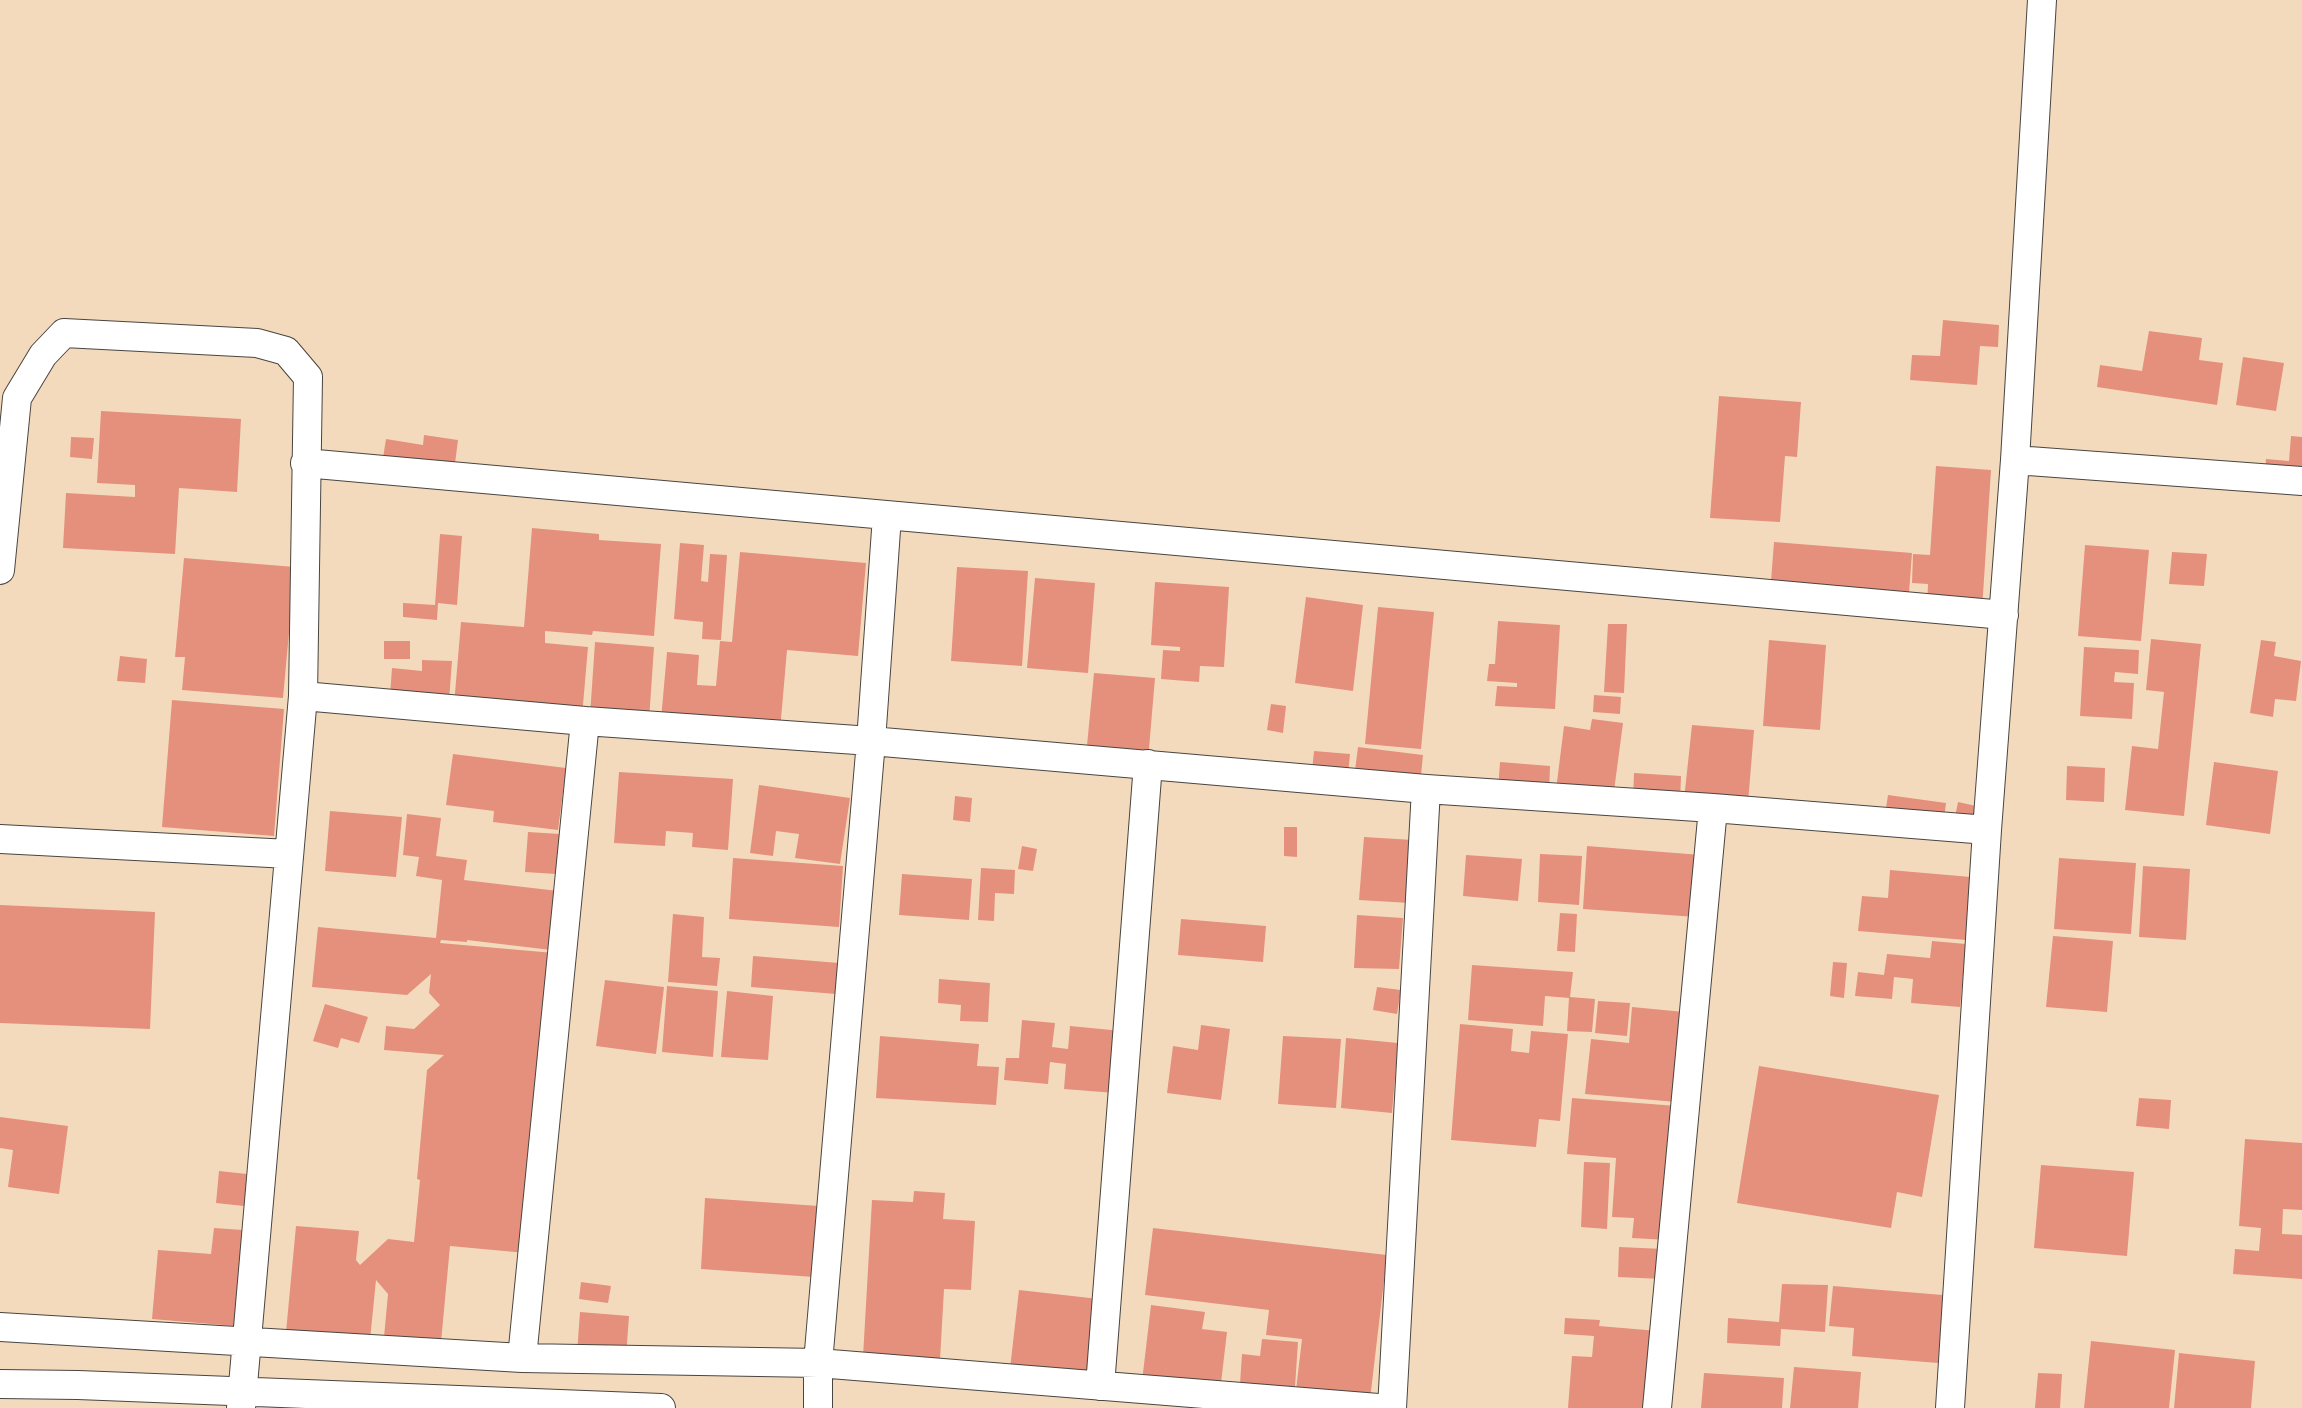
<!DOCTYPE html>
<style>
body{margin:0}
canvas{display:block;background:#f4dabc}
</style>
<canvas width="2302" height="1408"></canvas>
<script>
const c = document.querySelector('canvas').getContext('2d');
c.lineJoin = 'round';
function paint(path, color) {
  c.fillStyle = color;
  c.fill(path, 'evenodd');
}
function shape(rows) {
  const path = new Path2D();
  for (const r of rows) {
    path.moveTo(r[0], r[1]);
    for (let i = 2; i < r.length; i += 2) path.lineTo(r[i], r[i + 1]);
  }
  return path;
}
function trace(path, color, width, dash) {
  c.strokeStyle = color;
  c.lineWidth = width;
  c.lineCap = dash ? 'butt' : 'round';
  c.setLineDash(dash || []);
  c.stroke(path);
}
const building = shape([
 [1943,320,1999,325,1998,347,1980,346,1977,385,1910,380,1912,355,1940,356],
 [2149,331,2202,338,2199,360,2223,363,2217,405,2097,387,2100,365,2142,371],
 [2243,357,2284,363,2276,411,2236,405],
 [1719,396,1801,402,1797,457,1785,456,1780,522,1710,518],
 [101,411,241,419,237,492,179,488,175,554,63,548,66,493,135,497,135,485,97,483],
 [424,435,458,440,452,487,380,477,386,439,423,445],
 [2291,436,2302,437,2302,492,2264,489,2266,459,2289,461],
 [71,437,94,438,92,459,70,457],
 [1936,466,1991,470,1982,610,1927,606,1928,584,1912,583,1913,554,1930,555],
 [532,528,599,534,599,540,661,544,654,636,593,631,592,635,545,631,545,643,588,647,581,728,453,717,461,622,524,627],
 [440,534,462,536,457,605,438,603,437,620,403,617,403,603,435,605],
 [1774,542,1912,553,1908,606,1770,594],
 [680,543,704,545,701,581,708,582,710,554,727,555,721,640,702,639,703,622,674,619],
 [2085,545,2149,550,2141,641,2078,636],
 [740,552,866,563,858,656,787,650,779,742,660,731,667,652,699,655,697,685,716,686,720,641,732,642],
 [2172,552,2207,554,2204,586,2169,584],
 [184,558,295,567,283,698,182,690,185,657,175,657],
 [957,567,1028,571,1022,666,951,661],
 [1035,578,1095,583,1088,673,1027,668],
 [1155,582,1229,587,1224,667,1200,666,1199,682,1161,679,1163,650,1180,651,1180,647,1151,645],
 [1306,597,1363,605,1353,691,1295,683],
 [1378,607,1434,612,1421,749,1365,744],
 [1498,621,1560,625,1555,709,1495,706,1497,686,1517,687,1517,683,1487,681,1489,664,1495,664],
 [1608,624,1627,624,1624,693,1604,692],
 [2151,639,2201,644,2184,816,2125,810,2132,746,2158,749,2164,692,2146,690],
 [1769,640,1826,645,1820,730,1763,726],
 [2261,640,2276,642,2274,656,2301,661,2296,701,2275,699,2273,717,2250,713],
 [384,641,410,641,410,659,384,659],
 [595,642,654,647,648,735,589,730],
 [2084,647,2139,650,2138,674,2115,672,2114,682,2134,683,2132,719,2080,716],
 [120,656,147,659,145,683,117,681],
 [422,660,452,661,448,714,389,709,392,668,422,671],
 [1094,673,1155,678,1147,772,1085,766],
 [1594,695,1621,697,1620,714,1593,712],
 [172,700,284,709,274,836,162,827],
 [1271,704,1286,706,1283,733,1267,730],
 [1592,719,1623,723,1612,806,1555,798,1564,726,1590,730],
 [1692,725,1754,730,1747,815,1683,809],
 [1358,747,1423,755,1419,795,1353,786],
 [1314,751,1350,754,1347,784,1311,781],
 [453,754,566,768,558,830,493,822,494,811,446,805],
 [1500,762,1550,766,1549,794,1498,790],
 [2214,762,2278,771,2270,834,2206,825],
 [2067,766,2105,768,2104,802,2066,800],
 [619,772,733,779,728,850,692,847,693,833,666,831,665,846,614,843],
 [1634,773,1681,776,1680,803,1633,801],
 [759,785,850,798,840,864,795,858,799,834,776,831,773,856,750,853],
 [1888,795,1946,803,1942,835,1883,828],
 [955,796,972,798,970,822,953,820],
 [1958,802,1976,806,1971,830,1953,827],
 [330,811,402,817,396,877,325,871],
 [407,814,441,818,436,856,467,860,464,880,558,891,551,950,467,940,467,942,441,940,440,943,554,953,526,1253,450,1246,441,1342,384,1337,388,1294,376,1280,370,1340,286,1332,296,1226,359,1231,356,1260,360,1265,388,1239,414,1242,420,1180,417,1179,427,1070,444,1055,384,1050,386,1026,414,1029,440,1005,429,993,431,974,407,995,312,987,318,927,436,938,442,880,416,876,419,857,403,855],
 [1284,827,1297,827,1297,857,1284,856],
 [528,832,560,834,556,874,525,872],
 [1364,837,1413,840,1410,903,1359,900],
 [1022,846,1037,849,1033,871,1018,869],
 [1587,846,1701,855,1696,917,1583,909],
 [1540,854,1582,856,1579,905,1538,902],
 [1466,855,1522,859,1518,901,1463,896],
 [733,858,843,866,839,927,729,919],
 [2059,858,2136,863,2131,934,2054,929],
 [2143,866,2190,869,2186,940,2139,937],
 [981,868,1015,870,1014,894,995,893,994,921,978,920],
 [1890,870,1971,877,1966,940,1858,931,1862,896,1888,898],
 [902,874,972,879,969,920,899,915],
 [0,905,155,912,150,1029,0,1023],
 [1560,913,1577,914,1575,952,1557,951],
 [673,914,704,917,702,957,720,958,717,986,668,982],
 [1357,915,1403,918,1399,969,1354,968],
 [1181,919,1266,926,1263,962,1178,955],
 [2053,936,2113,941,2107,1012,2046,1007],
 [1932,941,1966,944,1960,1007,1911,1003,1913,979,1894,977,1892,999,1855,996,1858,972,1884,975,1887,954,1930,958],
 [753,956,839,963,836,994,751,987],
 [1833,962,1847,963,1844,998,1830,996],
 [1472,965,1573,972,1570,997,1595,999,1592,1032,1567,1031,1569,998,1545,996,1543,1026,1468,1020],
 [939,979,990,983,988,1022,960,1021,961,1005,938,1003],
 [605,980,664,987,656,1054,596,1046],
 [667,986,718,991,713,1057,662,1052],
 [1377,987,1401,990,1397,1014,1373,1010],
 [727,991,773,996,768,1060,721,1057],
 [1598,1001,1630,1003,1627,1036,1595,1033],
 [325,1004,368,1017,359,1043,341,1038,338,1048,313,1041],
 [1632,1007,1684,1012,1676,1102,1585,1094,1591,1039,1629,1043],
 [1022,1020,1055,1023,1052,1047,1068,1049,1070,1026,1122,1031,1115,1093,1064,1089,1066,1064,1050,1062,1048,1084,1004,1080,1006,1058,1019,1058],
 [1460,1024,1513,1029,1511,1051,1529,1053,1531,1031,1568,1034,1560,1121,1539,1119,1536,1147,1451,1140],
 [1201,1025,1230,1029,1221,1100,1167,1093,1173,1046,1198,1050],
 [880,1036,979,1044,977,1066,999,1067,996,1105,876,1098],
 [1283,1036,1341,1039,1336,1108,1278,1104],
 [1346,1038,1398,1043,1392,1113,1341,1108],
 [1759,1066,1939,1095,1922,1197,1897,1192,1891,1228,1737,1203],
 [1572,1098,1677,1106,1667,1240,1632,1238,1634,1218,1612,1217,1616,1158,1567,1154],
 [2139,1098,2171,1100,2169,1129,2136,1126],
 [0,1117,68,1126,59,1194,8,1187,13,1150,0,1148],
 [2245,1139,2302,1143,2302,1210,2283,1209,2282,1234,2302,1235,2302,1279,2233,1274,2235,1249,2259,1251,2261,1228,2239,1226],
 [1584,1162,1610,1163,1607,1229,1581,1227],
 [2041,1165,2134,1172,2127,1256,2034,1248],
 [219,1171,247,1174,244,1206,216,1203],
 [914,1191,945,1193,943,1219,975,1221,971,1290,944,1289,939,1378,862,1374,872,1200,913,1202],
 [705,1198,819,1206,814,1277,701,1269],
 [214,1228,243,1230,235,1326,152,1319,158,1250,211,1254],
 [1153,1228,1387,1255,1369,1408,1294,1407,1302,1339,1266,1335,1269,1310,1145,1295],
 [1619,1247,1664,1249,1662,1279,1618,1277],
 [581,1282,611,1286,608,1303,579,1299],
 [1782,1284,1828,1285,1825,1332,1781,1329,1780,1346,1727,1343,1728,1318,1779,1322],
 [1833,1286,1943,1295,1938,1363,1852,1356,1854,1328,1829,1326],
 [1019,1290,1099,1299,1088,1395,1008,1386],
 [1151,1305,1205,1312,1202,1329,1227,1332,1219,1400,1141,1390],
 [580,1312,629,1316,626,1357,577,1353],
 [1565,1318,1600,1320,1599,1326,1658,1331,1653,1408,1568,1408,1572,1356,1592,1357,1594,1336,1564,1334],
 [1262,1339,1298,1342,1294,1402,1239,1399,1242,1354,1260,1356],
 [2091,1341,2175,1350,2169,1408,2084,1408],
 [2179,1353,2255,1361,2251,1408,2174,1408],
 [1794,1367,1861,1372,1858,1408,1790,1408],
 [1704,1373,1784,1378,1782,1408,1701,1408],
 [2038,1373,2062,1374,2060,1408,2035,1408]
]);
const minor = shape([
 [2015,460,2302,481],
 [305,463,2004,615],
 [0,570,17,398,43,355,64,333,257,343,286,351,308,377,303,696,241,1408],
 [303,696,585,721,871,741,1426,789,1713,808,1987,830],
 [0,839,289,854],
 [0,1327,522,1358,818,1363,1378,1408],
 [522,1358,585,721],
 [0,1384,78,1385,661,1408],
 [1100,1386,1148,764],
 [818,1408,818,1363,871,741,887,516],
 [1392,1408,1426,789],
 [1657,1408,1713,808],
 [1950,1408,1987,830,2015,460,2042,0]
]);
paint(building, '#e5907c');
trace(minor, '#494541', 30);
trace(minor, '#fff', 28);
</script>
